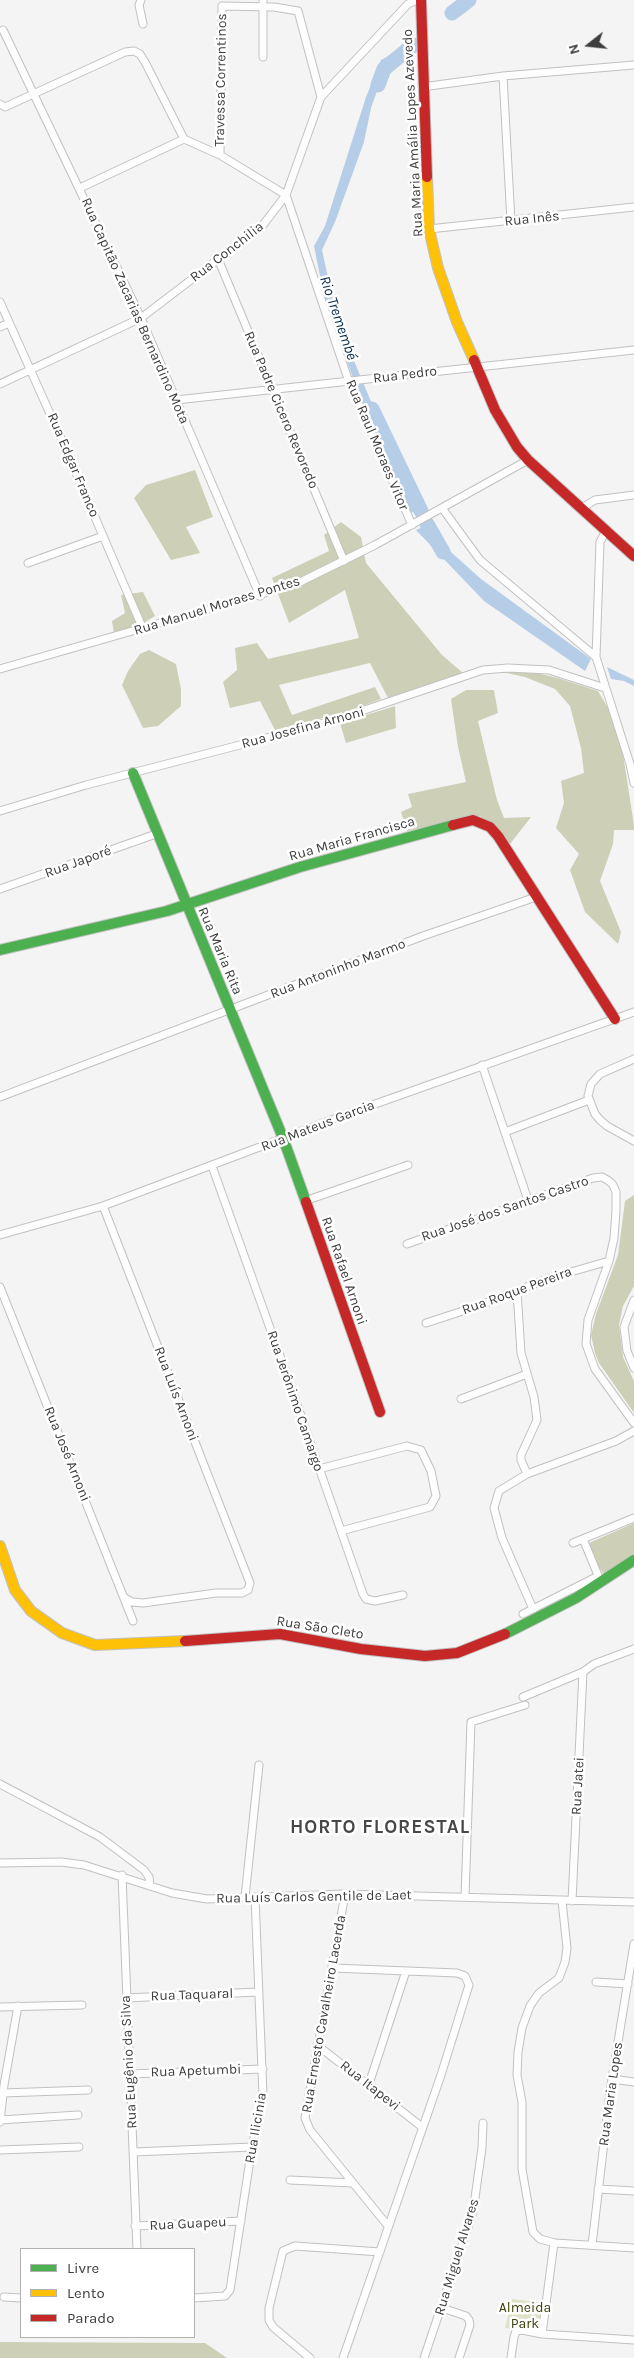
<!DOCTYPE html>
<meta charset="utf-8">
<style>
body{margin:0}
#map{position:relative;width:634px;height:2358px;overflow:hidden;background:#f4f4f5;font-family:Karla,sans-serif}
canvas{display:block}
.legend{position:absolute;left:20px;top:2248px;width:175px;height:90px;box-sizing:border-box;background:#fff;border:1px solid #b1b1b1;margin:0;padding:6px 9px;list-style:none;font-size:15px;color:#3d3d3d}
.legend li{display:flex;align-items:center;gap:10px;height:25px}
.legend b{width:25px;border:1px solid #b1b1b1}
.north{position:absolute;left:564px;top:20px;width:50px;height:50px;-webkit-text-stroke:4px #fff;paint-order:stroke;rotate:254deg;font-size:14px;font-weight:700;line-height:20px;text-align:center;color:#3d3d3d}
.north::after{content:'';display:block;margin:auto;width:18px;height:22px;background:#3d3d3d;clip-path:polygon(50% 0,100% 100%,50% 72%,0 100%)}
</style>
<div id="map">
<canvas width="634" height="2358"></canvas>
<ul class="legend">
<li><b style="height:6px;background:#4caf50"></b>Livre</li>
<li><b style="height:6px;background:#ffc107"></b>Lento</li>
<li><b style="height:6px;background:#c62828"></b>Parado</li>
</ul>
<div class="north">N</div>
</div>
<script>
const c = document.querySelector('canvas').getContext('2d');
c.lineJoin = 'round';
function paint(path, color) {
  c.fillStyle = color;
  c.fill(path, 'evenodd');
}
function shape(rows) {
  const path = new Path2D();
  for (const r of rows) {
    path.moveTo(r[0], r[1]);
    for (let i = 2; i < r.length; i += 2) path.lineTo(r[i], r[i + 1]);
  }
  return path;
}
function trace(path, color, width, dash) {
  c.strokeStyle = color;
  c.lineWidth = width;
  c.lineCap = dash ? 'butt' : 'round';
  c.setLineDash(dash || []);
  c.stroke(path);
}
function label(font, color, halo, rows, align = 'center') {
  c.font = font + ' Karla,sans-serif';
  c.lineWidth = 5;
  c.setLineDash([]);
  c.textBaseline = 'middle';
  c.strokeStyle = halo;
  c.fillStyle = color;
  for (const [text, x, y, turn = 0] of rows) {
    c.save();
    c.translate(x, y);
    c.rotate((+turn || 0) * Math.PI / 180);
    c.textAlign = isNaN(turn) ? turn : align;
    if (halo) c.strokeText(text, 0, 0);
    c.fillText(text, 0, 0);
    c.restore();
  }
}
const green = shape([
 [512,2299,546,2303,542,2333,505,2328]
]);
const forest = shape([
 [195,470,213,517,186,527,200,553,171,560,134,498,146,485],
 [341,522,361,537,366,563,442,655,463,673,388,698,370,663,279,685,292,715,375,687,381,699,347,712,275,730,260,701,230,708,223,682,237,670,235,648,257,643,268,659,359,638,345,590,289,623,272,578,329,551,324,535],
 [143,592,155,616,137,627,114,633,112,621,125,613,121,595],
 [149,650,176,664,181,689,181,706,158,726,143,728,122,685,128,671,140,654],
 [502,672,532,672,558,678,598,691,608,708,622,748,634,825,634,830,614,830,613,844,600,881,621,932,618,944,585,912,570,870,579,854,556,828,564,803,561,781,584,773,581,748,570,706,555,689,525,677],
 [466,690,494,690,498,713,478,721,497,800,504,818,531,817,510,844,480,816,407,831,401,812,412,807,408,794,466,782,458,747,451,699],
 [395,706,396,728,346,743,340,723],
 [634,1195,634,1286,623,1306,619,1325,623,1357,634,1381,634,1413,599,1363,595,1353,591,1335,596,1314,618,1255,625,1201],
 [634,1523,634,1554,611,1571,604,1574,596,1564,589,1543],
 [0,2342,205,2343,227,2358,0,2358]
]);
const water = shape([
 [407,46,409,54,386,65,371,108,364,142,335,222,322,250,335,309,350,351,416,510,409,514,359,395,324,296,314,246,325,226,366,97,381,60],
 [423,527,481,579,591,659,585,671,484,601,416,530],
 [607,667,634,680,634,686,624,681,611,679]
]);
const river = shape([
 [452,13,469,0],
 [378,85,384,69,413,45],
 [372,409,421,511],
 [427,524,443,552]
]);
const street = shape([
 [141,0,139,5,143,24],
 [3,30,141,318,260,596],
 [263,57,263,0],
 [503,76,511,221],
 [422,87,503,76,634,65],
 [0,104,5,107,125,52,134,51,140,54,146,64,184,139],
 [184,139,220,155,286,195,349,382,412,525],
 [220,155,222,6,274,7,298,11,321,97],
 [80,188,184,139],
 [429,229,634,207],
 [218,259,344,561],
 [0,302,64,445,143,629],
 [0,327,9,323],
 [0,384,141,318,263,225,286,195,321,97,408,4,417,0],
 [176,400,634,350],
 [442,508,480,560,596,657],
 [582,508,595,500,634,495],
 [606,531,600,542,596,657,630,764,634,783],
 [28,563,103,536],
 [0,669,296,584,375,545,528,460],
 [0,811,86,785,332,721,483,670,508,668,549,670,605,688],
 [0,889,156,834],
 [634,1059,600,1074,591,1084,588,1096,595,1114,600,1120,607,1126,634,1141],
 [482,1065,528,1200],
 [0,1097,423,936,536,897],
 [505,1132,589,1100],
 [212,1166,285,1370,363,1594,366,1599,375,1601,403,1595],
 [305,1201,408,1165],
 [103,1206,250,1583,248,1590,242,1593,216,1593,143,1603,132,1602,125,1598],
 [0,1235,103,1206,350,1113,634,1012],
 [407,1244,593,1178,602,1177,609,1181,613,1185,616,1192,616,1211,614,1238,609,1261,588,1320,586,1344,595,1369,634,1423],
 [0,1287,133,1621],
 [517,1291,521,1353,534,1397,537,1420,521,1455,521,1460,527,1474,499,1491,494,1508,502,1538,533,1609],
 [634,1300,624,1327,627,1351,634,1368],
 [426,1323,478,1306,550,1278,609,1261],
 [461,1399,527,1374],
 [319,1469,407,1446,421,1450,431,1471,436,1496,430,1507,341,1531],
 [527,1474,616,1441,634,1431],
 [583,1539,600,1580],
 [573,1543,634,1518],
 [523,1614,598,1576],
 [523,1697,583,1672,594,1664,634,1649],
 [0,1784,100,1837,144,1870,149,1877,150,1886],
 [0,1863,61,1862,84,1865,172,1893,207,1899,345,1894,634,1902],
 [122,1875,137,2249],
 [345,1894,305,2118,310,2130,388,2226],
 [245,1897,259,1765],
 [465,1897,471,1722,525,1705],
 [562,1901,567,1948,565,1962,559,1978,539,1993,530,2006,522,2028,518,2052,517,2075,522,2102,522,2169,533,2232,540,2239,555,2243,634,2248],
 [572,1901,583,1672],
 [333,1968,457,1973,465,1976,469,1985,441,2075,343,2358],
 [596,1982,628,1984],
 [125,1998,258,1992],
 [0,2007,82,2005],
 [317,2045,422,2127],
 [129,2074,263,2069],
 [612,2079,634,2082],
 [369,2084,406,1971],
 [3,2093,88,2090],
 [0,2120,78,2115],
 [0,2122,4,2085,18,2006],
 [0,2150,79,2147],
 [134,2152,252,2147],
 [290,2180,352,2183],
 [598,2189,634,2191],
 [135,2226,241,2221],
 [592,2245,610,2091,634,1944],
 [4,2297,21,2298],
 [194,2298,225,2296,230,2290,252,2147,263,2095,255,1897],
 [442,2308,466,2316,469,2320,470,2325,459,2358],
 [542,2334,554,2243],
 [310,2358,273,2327,269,2320,269,2308,283,2251,295,2246,380,2252],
 [424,2358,473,2212,482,2148,483,2123],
 [511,2358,514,2337,516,2331,522,2330,542,2334,634,2340]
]);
const fast = shape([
 [133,773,283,1138,306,1202],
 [0,950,167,911,300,867,453,825],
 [505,1634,576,1598,634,1560]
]);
const slow = shape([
 [427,177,429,229,438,268,457,322,474,360],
 [0,1546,15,1590,31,1611,62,1633,95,1645,185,1641]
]);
const jam = shape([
 [421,0,427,177],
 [474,360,495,410,517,447,528,460,634,556],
 [453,825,473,820,490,827,498,836,615,1019],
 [306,1202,380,1412],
 [185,1641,280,1634,361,1649,425,1656,457,1653,505,1634]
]);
const streetNames = [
 ["Travessa Correntinos",221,80,-89],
 ["Rua Maria Amália Lopes Azevedo",413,133,-93],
 ["Rua Inês",532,219,-6],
 ["Rua Conchilia",227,252,-38],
 ["Rua Capitão Zacarias Bernardino Mota",135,311,66],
 ["Rua Pedro",405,375,-7],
 ["Rua Padre Cicero Revoredo",281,410,67],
 ["Rua Raul Moraes Vitor",377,445,67],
 ["Rua Edgar Franco",73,465,67],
 ["Rua Manuel Moraes Pontes",217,606,-17],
 ["Rua Josefina Arnoni",303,728,-15],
 ["Rua Maria Francisca",352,839,-16],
 ["Rua Japoré",78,862,-20],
 ["Rua Maria Rita",220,951,67],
 ["Rua Antoninho Marmo",338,969,-21],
 ["Rua Mateus Garcia",318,1126,-21],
 ["Rua José dos Santos Castro",505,1209,-19],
 ["Rua Rafael Arnoni",344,1271,71],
 ["Rua Roque Pereira",517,1291,-20],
 ["Rua Luís Arnoni",176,1394,69],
 ["Rua Jerônimo Camargo",295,1401,71],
 ["Rua José Arnoni",67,1454,68],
 ["Rua São Cleto",320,1628,9],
 ["Rua Jatei",578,1786,-87],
 ["Rua Luís Carlos Gentile de Laet",314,1897,-1],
 ["Rua Taquaral",192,1995,-2],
 ["Rua Ernesto Cavalheiro Lacerda",324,2014,-80],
 ["Rua Eugênio da Silva",129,2062,-93],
 ["Rua Apetumbi",196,2071,-2],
 ["Rua Itapevi",370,2086,38],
 ["Rua Maria Lopes",611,2094,-82],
 ["Rua Ilicinia",256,2128,-80],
 ["Rua Guapeu",188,2224,-3],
 ["Rua Miguel Alvares",457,2257,-73]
];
const parkNames = [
 ["Almeida",525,2308],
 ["Park",525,2324]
];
const waterNames = [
 ["Rio Tremembé",338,318,71]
];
const districtNames = [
 ["HORTO FLORESTAL",380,1828]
];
paint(green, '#dfe1ca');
paint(forest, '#cdd0b7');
paint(water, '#b5cde7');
trace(river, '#b5cde7', 15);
trace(street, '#c1c1c1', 9);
trace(fast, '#c1c1c1', 12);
trace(slow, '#c1c1c1', 12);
trace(jam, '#c1c1c1', 12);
trace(street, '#fdfdfe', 7);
trace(fast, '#4caf50', 10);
trace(slow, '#ffc107', 10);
trace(jam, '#c62828', 10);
label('14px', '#3d3d3d', '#fff', streetNames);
label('14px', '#3c4007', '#fff', parkNames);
label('italic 15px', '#062c4f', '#fff', waterNames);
c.letterSpacing = '1px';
label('bold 19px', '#474748', '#fff', districtNames);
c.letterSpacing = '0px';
</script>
